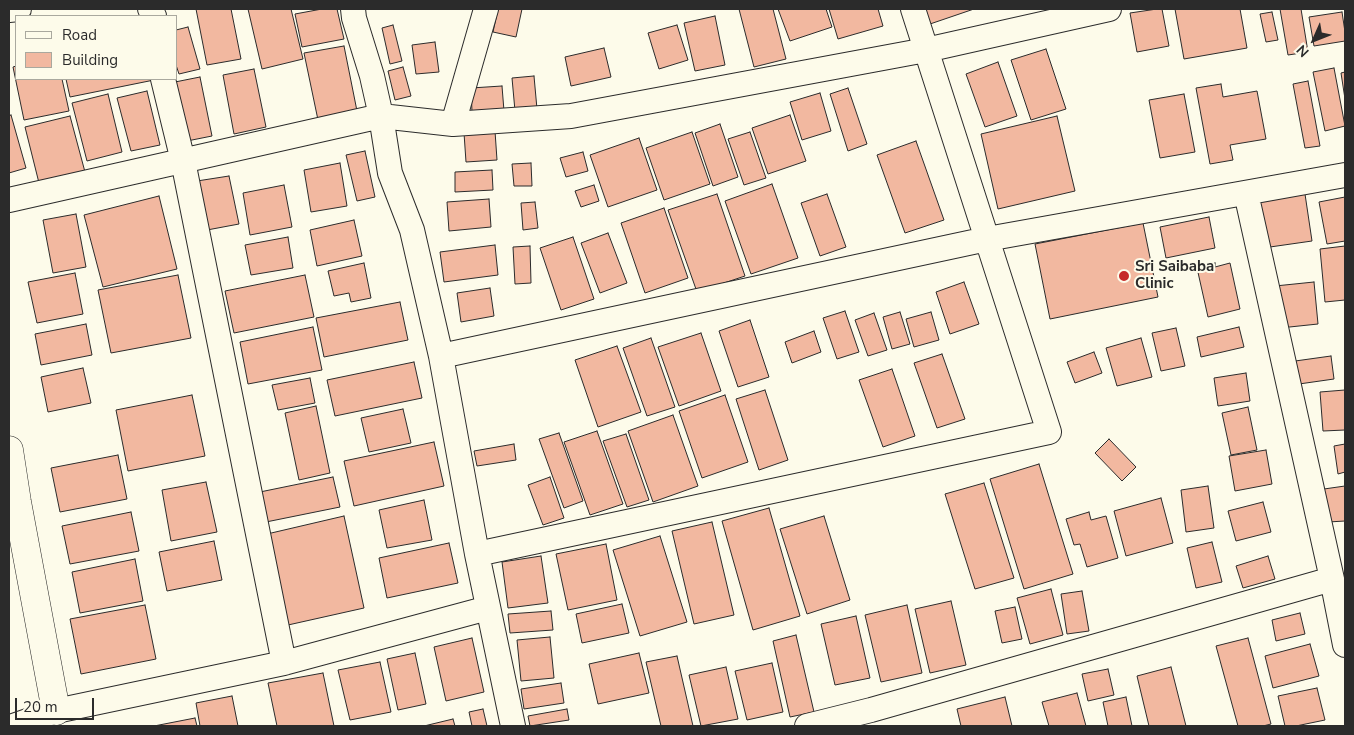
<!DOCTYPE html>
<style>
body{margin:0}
#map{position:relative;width:1354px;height:735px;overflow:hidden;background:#fdfbea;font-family:"Nunito Sans",sans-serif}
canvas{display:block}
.frame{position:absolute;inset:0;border:10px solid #2b2b2b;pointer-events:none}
.legend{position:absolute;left:15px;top:15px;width:162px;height:65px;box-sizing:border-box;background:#fdfbea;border:1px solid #a9a89e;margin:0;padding:6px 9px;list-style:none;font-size:15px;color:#2b2b2b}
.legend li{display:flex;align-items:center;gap:10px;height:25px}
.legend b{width:25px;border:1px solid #a9a89e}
.north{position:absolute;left:1289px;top:15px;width:50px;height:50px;-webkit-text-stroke:4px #fdfbea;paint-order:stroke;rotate:226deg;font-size:14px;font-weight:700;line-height:20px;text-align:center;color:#2b2b2b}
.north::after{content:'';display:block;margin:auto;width:18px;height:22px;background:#2b2b2b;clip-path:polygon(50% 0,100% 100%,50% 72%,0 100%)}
.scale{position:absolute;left:15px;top:698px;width:79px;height:22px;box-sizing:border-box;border:2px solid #2b2b2b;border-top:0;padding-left:6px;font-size:15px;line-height:18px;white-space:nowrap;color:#2b2b2b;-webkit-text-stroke:4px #fdfbea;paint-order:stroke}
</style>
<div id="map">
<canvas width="1354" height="735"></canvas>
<div class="frame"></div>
<ul class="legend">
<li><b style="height:6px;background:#fdfbea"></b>Road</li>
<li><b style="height:14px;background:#f2b8a0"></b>Building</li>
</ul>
<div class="north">N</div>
<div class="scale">20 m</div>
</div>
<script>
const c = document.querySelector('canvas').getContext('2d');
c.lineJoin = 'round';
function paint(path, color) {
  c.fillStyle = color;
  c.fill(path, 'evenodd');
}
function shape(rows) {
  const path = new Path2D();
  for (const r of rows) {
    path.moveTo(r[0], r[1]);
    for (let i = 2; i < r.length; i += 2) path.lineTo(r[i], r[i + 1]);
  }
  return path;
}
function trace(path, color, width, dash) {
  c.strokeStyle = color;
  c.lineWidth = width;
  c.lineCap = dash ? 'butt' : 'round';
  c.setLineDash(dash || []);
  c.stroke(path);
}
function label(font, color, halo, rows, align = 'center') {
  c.font = font + ' "Nunito Sans",sans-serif';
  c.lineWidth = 4;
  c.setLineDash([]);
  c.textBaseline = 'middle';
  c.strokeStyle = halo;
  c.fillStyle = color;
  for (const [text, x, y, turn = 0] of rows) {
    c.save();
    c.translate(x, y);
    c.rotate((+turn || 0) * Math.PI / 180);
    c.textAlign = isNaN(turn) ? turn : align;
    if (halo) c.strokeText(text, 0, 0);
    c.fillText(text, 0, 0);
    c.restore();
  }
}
const building = shape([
 [196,9,231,9,241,59,207,65,196,9],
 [248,9,291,9,303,59,262,69,248,9],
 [322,9,337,9,344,39,302,47,295,14,322,9],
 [498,9,522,9,516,37,493,32,498,9],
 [739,9,773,9,786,59,754,67,739,9],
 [778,9,826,9,832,27,790,41,778,9],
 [829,9,878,9,883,26,838,39,829,9],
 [925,9,974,9,930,24,925,9],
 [1157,9,1162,9,1169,46,1137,52,1130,13,1157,9],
 [1175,9,1240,9,1247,48,1184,59,1175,9],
 [1280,9,1301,9,1308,52,1288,55,1280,9],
 [1272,12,1278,40,1266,42,1260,14,1272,12],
 [1342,12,1345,32,1345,41,1314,46,1309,17,1342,12],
 [715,16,725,65,695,71,684,23,715,16],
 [393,25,402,61,390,64,382,28,393,25],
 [677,25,688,60,659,69,648,33,677,25],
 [188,27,200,69,179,74,176,65,176,30,188,27],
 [435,42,439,72,416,74,412,45,435,42],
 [344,46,357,111,318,120,304,53,344,46],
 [604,48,611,77,571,86,565,57,604,48],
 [1046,49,1066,109,1031,120,1011,60,1046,49],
 [998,62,1017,116,985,127,966,74,998,62],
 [16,66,16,79,62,79,69,111,24,120,13,67,16,66],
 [403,67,411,96,395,100,388,71,403,67],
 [1334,68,1345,126,1325,131,1313,72,1334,68],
 [254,69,266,127,234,134,223,75,254,69],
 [1345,72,1345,99,1341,73,1345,72],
 [534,76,537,109,515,111,512,78,534,76],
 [200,77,212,136,182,142,170,83,200,77],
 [66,79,159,79,70,97,66,79],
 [1308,81,1320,146,1305,148,1293,84,1308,81],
 [1221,84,1223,97,1257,91,1266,139,1230,145,1233,160,1210,164,1196,88,1221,84],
 [502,86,504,111,472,112,471,88,502,86],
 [848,88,867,144,848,151,830,94,848,88],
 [147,91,160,145,131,151,117,98,147,91],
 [820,93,831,131,802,140,790,102,820,93],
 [108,94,122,152,87,161,72,103,108,94],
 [1184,94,1195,152,1160,158,1149,100,1184,94],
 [11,115,26,168,9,173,9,116,11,115],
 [790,115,806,161,768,174,752,128,790,115],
 [70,116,85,172,39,183,25,127,70,116],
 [1057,116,1075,191,998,209,981,134,1057,116],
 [720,124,738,177,713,186,695,133,720,124],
 [495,131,497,160,466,162,464,133,495,131],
 [692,132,710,184,664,200,646,148,692,132],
 [750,132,766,178,744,185,728,139,750,132],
 [639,138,657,190,608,207,590,155,639,138],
 [916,141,944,220,905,233,877,155,916,141],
 [365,151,375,197,357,201,346,155,365,151],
 [583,152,588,171,566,177,560,158,583,152],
 [340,163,347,206,311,212,304,170,340,163],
 [531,163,532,186,514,186,512,164,531,163],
 [492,170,493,190,455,192,455,172,492,170],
 [229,176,239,224,207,230,197,181,229,176],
 [772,184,798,258,751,274,725,201,772,184],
 [284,185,292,227,250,235,243,193,284,185],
 [594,185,599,201,581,207,575,191,594,185],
 [717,194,745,276,697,292,668,210,717,194],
 [827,194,846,247,820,256,801,203,827,194],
 [1305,194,1312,241,1263,248,1256,201,1305,194],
 [159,196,177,269,103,287,84,215,159,196],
 [1345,197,1345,241,1327,244,1319,202,1345,197],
 [489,199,491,227,449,231,447,202,489,199],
 [535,202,538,228,523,230,521,203,535,202],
 [664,208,688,278,645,293,621,223,664,208],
 [76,214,86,267,53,273,43,220,76,214],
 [1209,217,1215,248,1166,258,1160,227,1209,217],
 [354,220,362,256,317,266,310,230,354,220],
 [1143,223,1158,297,1050,319,1035,244,1143,223],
 [608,233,627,283,600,293,581,243,608,233],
 [288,237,293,268,251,275,245,245,288,237],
 [573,237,594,299,561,310,540,248,573,237],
 [495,245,498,275,444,282,440,252,495,245],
 [530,246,531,283,515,284,513,247,530,246],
 [1345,246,1345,300,1325,302,1320,249,1345,246],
 [364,263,371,298,351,302,349,293,334,296,328,271,364,263],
 [1215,263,1215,267,1230,263,1240,309,1208,317,1197,268,1215,263],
 [75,273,83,314,37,323,28,282,75,273],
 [178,275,191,338,111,353,98,290,178,275],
 [305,275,314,317,234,333,225,291,305,275],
 [964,282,979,324,950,334,936,292,964,282],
 [1314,282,1318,324,1280,328,1275,286,1314,282],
 [490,288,494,316,461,322,457,293,490,288],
 [400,302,408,340,324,357,316,318,400,302],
 [845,311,859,352,837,359,823,318,845,311],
 [900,312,910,344,892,349,883,317,900,312],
 [931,312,939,340,914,347,906,319,931,312],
 [874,313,887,350,868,356,855,320,874,313],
 [750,320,769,377,738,387,719,331,750,320],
 [86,324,92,355,41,365,35,334,86,324],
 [313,327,322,370,248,384,240,342,313,327],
 [1239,327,1244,347,1201,357,1197,337,1239,327],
 [1176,328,1185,366,1161,371,1152,333,1176,328],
 [814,331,821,352,792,363,785,342,814,331],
 [701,333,721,391,679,406,658,347,701,333],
 [651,338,675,407,647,416,623,348,651,338],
 [1141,338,1152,377,1117,386,1106,348,1141,338],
 [617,346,641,412,598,427,575,360,617,346],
 [1094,352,1102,373,1075,383,1067,362,1094,352],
 [942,354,965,419,937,428,914,363,942,354],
 [1331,356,1334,379,1292,385,1288,362,1331,356],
 [414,362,422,398,335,416,327,380,414,362],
 [83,368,91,403,48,412,41,377,83,368],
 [892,369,915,436,883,447,859,380,892,369],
 [1246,373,1250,401,1218,406,1214,378,1246,373],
 [310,378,315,403,278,410,272,385,310,378],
 [765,390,788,460,759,470,736,399,765,390],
 [1345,390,1345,430,1323,431,1320,392,1345,390],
 [192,395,205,456,128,471,116,410,192,395],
 [725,395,748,462,702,478,679,411,725,395],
 [316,406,330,473,299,480,285,413,316,406],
 [1248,407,1257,450,1231,455,1222,413,1248,407],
 [403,409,411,443,369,452,361,418,403,409],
 [673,415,698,486,653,502,628,431,673,415],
 [597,431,623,504,590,515,564,442,597,431],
 [559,433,583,501,564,508,539,439,559,433],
 [626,434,649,500,627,507,603,441,626,434],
 [1109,439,1136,467,1122,481,1095,453,1109,439],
 [434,442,444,486,354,506,344,461,434,442],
 [514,444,516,460,477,466,474,451,514,444],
 [1345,444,1345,472,1338,474,1334,446,1345,444],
 [1266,450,1272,484,1235,491,1229,456,1266,450],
 [118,455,127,499,60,512,51,468,118,455],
 [1039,464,1073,574,1024,589,990,479,1039,464],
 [333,477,340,507,261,523,255,493,333,477],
 [550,477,564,518,543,525,528,485,550,477],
 [206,482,217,532,171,541,162,490,206,482],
 [984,483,1014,578,975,589,945,494,984,483],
 [1208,486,1214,528,1186,532,1181,490,1208,486],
 [1345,486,1345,521,1328,522,1324,489,1345,486],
 [1161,498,1173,543,1126,556,1114,511,1161,498],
 [424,500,432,540,387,548,379,510,424,500],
 [1263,502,1271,532,1236,541,1228,511,1263,502],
 [769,508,800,616,753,630,722,521,769,508],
 [131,512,139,551,70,564,62,526,131,512],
 [1089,512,1091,520,1106,516,1118,558,1087,567,1080,544,1074,545,1066,519,1089,512],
 [344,516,364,608,288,625,267,534,344,516],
 [824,516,850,600,807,614,780,529,824,516],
 [712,522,734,615,694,624,672,531,712,522],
 [660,536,687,622,640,636,613,550,660,536],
 [214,541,222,580,167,591,159,552,214,541],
 [1212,542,1222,582,1196,588,1187,548,1212,542],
 [449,543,458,583,387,598,379,558,449,543],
 [606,544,617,600,568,610,556,554,606,544],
 [541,556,548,603,508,608,502,562,541,556],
 [1268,556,1275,579,1243,588,1236,566,1268,556],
 [135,559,143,601,80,613,72,572,135,559],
 [1051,589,1063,635,1030,644,1017,598,1051,589],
 [1082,591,1089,631,1067,634,1061,594,1082,591],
 [951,601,966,665,930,673,915,609,951,601],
 [622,604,629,633,582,643,576,614,622,604],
 [145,605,156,659,81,674,70,619,145,605],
 [907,605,922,673,881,682,865,615,907,605],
 [1015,607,1022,639,1002,643,995,611,1015,607],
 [551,611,553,630,510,633,508,614,551,611],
 [1300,613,1305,634,1276,641,1272,620,1300,613],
 [856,616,870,678,835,685,821,624,856,616],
 [796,635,814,712,790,717,773,641,796,635],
 [550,637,554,678,521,681,517,640,550,637],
 [472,638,484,692,446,701,434,647,472,638],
 [1248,638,1271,724,1263,726,1238,726,1216,646,1248,638],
 [1310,644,1319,676,1273,688,1265,656,1310,644],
 [415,653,426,704,398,710,387,659,415,653],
 [639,653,649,693,598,704,589,664,639,653],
 [677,656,693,726,661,726,646,662,677,656],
 [380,662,391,712,350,720,338,670,380,662],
 [772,663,783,712,747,720,735,671,772,663],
 [726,667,738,719,701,726,689,675,726,667],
 [1171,667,1186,726,1149,726,1137,676,1171,667],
 [1108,669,1114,695,1088,701,1082,674,1108,669],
 [323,673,334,726,277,726,268,683,323,673],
 [561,683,564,703,524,709,521,689,561,683],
 [1317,688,1325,720,1296,726,1285,726,1278,696,1317,688],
 [1077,693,1086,726,1049,726,1042,702,1077,693],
 [232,696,238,726,200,726,196,703,232,696],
 [1005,697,1012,726,961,726,957,709,1005,697],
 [1126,697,1132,726,1108,726,1103,702,1126,697],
 [483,709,487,726,472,726,469,712,483,709],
 [567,709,569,720,530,726,528,716,567,709],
 [195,718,197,726,154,726,195,718],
 [453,719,455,726,424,726,453,719]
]);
const minor = shape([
 [150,9,154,16],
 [353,9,354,18,372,76,381,116,390,173,412,230,441,356,477,554,513,726],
 [9,10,19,9],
 [163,79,183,161,284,663],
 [453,124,486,9],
 [1246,193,1332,579,1345,645],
 [9,200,381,116,453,124,571,116,926,50,1109,9],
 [441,356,987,239,1345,175],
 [477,554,1049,432,913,9],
 [13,726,56,711,284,663,488,608],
 [807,726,871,710,1332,579]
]);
const tertiary = shape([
 [9,450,17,502,56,711]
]);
const markers = [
 [1124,276,6,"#c62828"]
];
const poiNames = [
 ["Sri Saibaba",1135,267],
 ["Clinic",1135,284]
];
paint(building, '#f2b8a0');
trace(building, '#2b2b2b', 1);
trace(minor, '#2b2b2b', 26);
trace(tertiary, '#2b2b2b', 29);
trace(minor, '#fdfbea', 24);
trace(tertiary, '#fdfbea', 28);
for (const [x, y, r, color] of markers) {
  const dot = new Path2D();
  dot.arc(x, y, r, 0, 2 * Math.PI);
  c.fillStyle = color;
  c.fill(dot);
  trace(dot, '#fdfbea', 2);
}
label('bold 15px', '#2b2b2b', '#fdfbea', poiNames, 'left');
</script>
